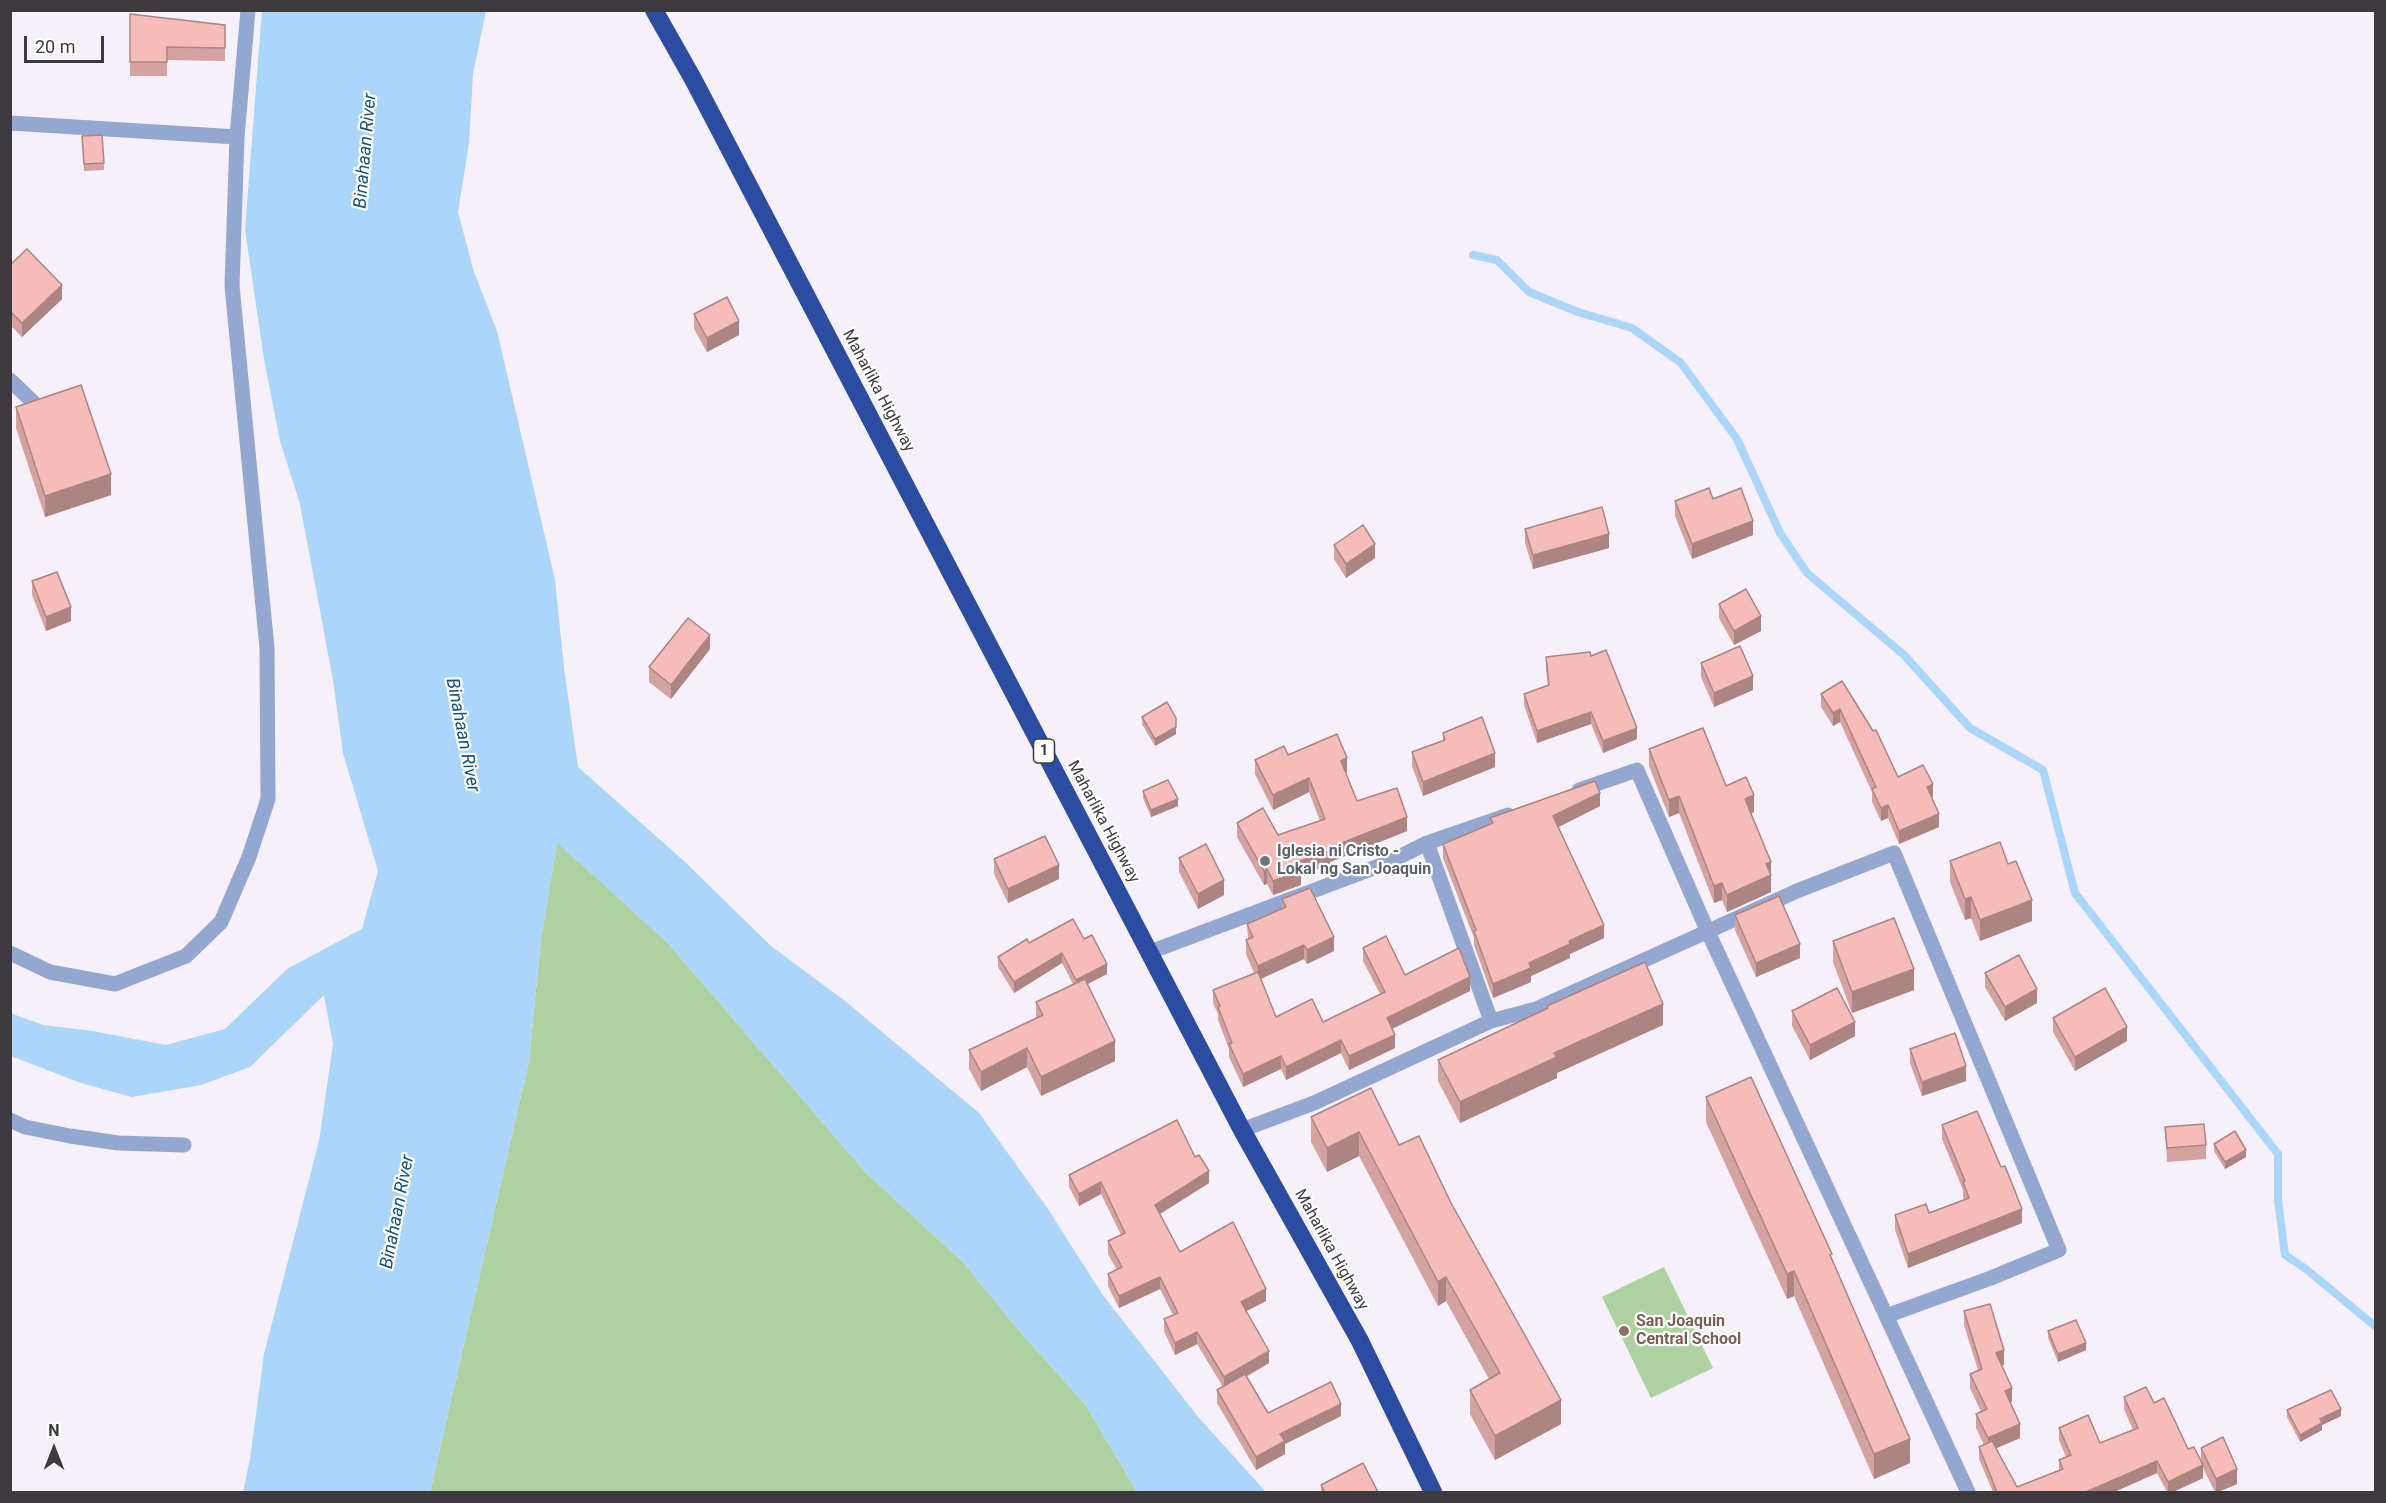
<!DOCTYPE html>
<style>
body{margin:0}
#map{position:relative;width:2386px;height:1503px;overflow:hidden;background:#f5f0fa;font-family:Roboto,sans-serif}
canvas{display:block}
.frame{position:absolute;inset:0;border:12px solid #3c3a3e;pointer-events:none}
.north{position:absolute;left:24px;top:1419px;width:60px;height:60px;-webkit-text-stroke:4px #fff;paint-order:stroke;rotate:0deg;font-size:16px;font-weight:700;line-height:24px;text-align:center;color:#3c3a3e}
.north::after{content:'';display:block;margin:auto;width:21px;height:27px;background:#3c3a3e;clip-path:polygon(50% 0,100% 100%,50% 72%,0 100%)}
.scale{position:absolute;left:24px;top:36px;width:80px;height:27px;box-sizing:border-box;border:3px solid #3c3a3e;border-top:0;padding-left:8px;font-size:18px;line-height:21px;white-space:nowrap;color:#3c3a3e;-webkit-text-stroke:4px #fff;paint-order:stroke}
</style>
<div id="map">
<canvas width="2386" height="1503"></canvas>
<div class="frame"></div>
<div class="north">N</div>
<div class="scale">20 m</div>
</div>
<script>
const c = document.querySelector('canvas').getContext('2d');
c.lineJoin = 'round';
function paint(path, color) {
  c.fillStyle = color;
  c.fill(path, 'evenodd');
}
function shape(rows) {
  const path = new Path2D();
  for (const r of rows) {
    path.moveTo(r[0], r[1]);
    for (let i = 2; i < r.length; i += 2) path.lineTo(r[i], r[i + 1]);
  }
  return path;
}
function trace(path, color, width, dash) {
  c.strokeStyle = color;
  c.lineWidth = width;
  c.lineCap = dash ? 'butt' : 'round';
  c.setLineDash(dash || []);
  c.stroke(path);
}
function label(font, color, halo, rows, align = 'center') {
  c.font = font + ' Roboto,sans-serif';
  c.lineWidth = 4.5;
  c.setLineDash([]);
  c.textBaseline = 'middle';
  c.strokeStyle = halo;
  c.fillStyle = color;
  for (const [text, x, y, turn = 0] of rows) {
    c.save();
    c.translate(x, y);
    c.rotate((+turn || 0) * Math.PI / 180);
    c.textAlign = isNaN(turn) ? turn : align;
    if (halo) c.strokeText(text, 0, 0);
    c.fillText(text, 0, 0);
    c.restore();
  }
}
const green = shape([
 [557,842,668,943,866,1173,963,1262,1021,1333,1085,1404,1137,1492,430,1492,529,1061,541,939],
 [1664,1267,1713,1368,1651,1398,1602,1297]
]);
const water = shape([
 [262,10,486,11,473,74,469,143,458,212,474,272,497,331,555,580,564,668,578,767,684,861,771,946,845,1001,979,1113,1048,1209,1102,1294,1199,1418,1266,1492,1137,1492,1085,1404,1021,1333,963,1262,866,1173,668,943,557,843,541,939,529,1061,430,1492,243,1492,250,1459,264,1354,319,1141,333,1044,324,995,250,1067,201,1085,132,1097,81,1083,11,1056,10,1013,43,1025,92,1031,166,1045,225,1029,287,969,362,929,378,871,343,753,333,680,300,504,280,441,264,359,245,230]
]);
const stream = shape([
 [1473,255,1497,260,1529,292,1578,312,1632,328,1681,363,1737,439,1780,533,1807,573,1904,655,1970,728,2043,770,2075,893,2278,1154,2278,1200,2285,1255,2306,1269,2376,1327]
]);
const street = shape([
 [10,123,237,137],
 [10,380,36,405],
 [1579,790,1637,770,1708,932,1968,1492],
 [1427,843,1491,1021],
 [1150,952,1387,863,1427,843,1508,815],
 [10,953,50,972,115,984,186,956,221,922,249,857,268,799,267,648,232,286,237,137,248,10],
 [10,1120,25,1127,70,1136,118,1143,184,1145],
 [1242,1130,1314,1103,1491,1021,1536,1009,1797,891,1894,853,2059,1250,1991,1278,1886,1316]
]);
const highway = shape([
 [654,10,693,79,1242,1130,1360,1341,1433,1492]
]);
const wall = shape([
 [130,14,225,25,225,61,167,60,167,76,130,76],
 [82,136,104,163,104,170,84,171],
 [10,265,62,299,22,337,10,325],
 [694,314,739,335,707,352,694,329],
 [16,407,111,495,45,517,16,428],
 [1713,499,1753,535,1692,559,1675,516,1675,501],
 [1525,529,1609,548,1533,569,1525,543],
 [1334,545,1375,558,1346,578,1334,559],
 [32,581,71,621,46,631,32,595],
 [1719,604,1761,631,1734,645,1719,618],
 [710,649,671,699,649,682,649,667],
 [1591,656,1637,739,1603,753,1591,724,1537,743,1524,705,1524,694,1548,685,1546,669,1546,657],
 [1701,663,1753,690,1714,707,1701,677],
 [1842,681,1898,777,1933,797,1931,798,1939,827,1899,844,1888,818,1881,821,1872,802,1872,792,1840,722,1833,726,1821,707,1821,694],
 [1142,717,1176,734,1155,746,1142,724],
 [1443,733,1495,767,1423,796,1412,766,1412,752,1443,741],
 [1649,749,1726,786,1754,812,1751,814,1771,879,1771,892,1727,912,1722,900,1714,903,1679,813,1669,817,1649,766],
 [1288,755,1347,772,1346,773,1357,801,1407,831,1330,862,1330,865,1301,875,1301,885,1273,895,1267,884,1264,885,1237,837,1237,823,1278,835,1320,821,1309,792,1273,810,1255,774,1255,760],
 [1143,791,1178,806,1151,817,1143,798],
 [1600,806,1558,827,1604,938,1570,954,1570,958,1531,976,1531,982,1493,998,1474,945,1474,938,1443,858,1443,844,1490,824,1490,818],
 [1179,858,1224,895,1198,909,1179,872],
 [994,859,1059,879,1008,903,994,874],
 [1950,861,2032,921,1980,941,1971,918,1965,920,1950,882],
 [1282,899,1334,951,1307,964,1304,959,1261,979,1276,1017,1323,1022,1380,994,1363,961,1363,948,1405,975,1470,991,1392,1029,1395,1048,1349,1070,1341,1053,1286,1080,1281,1069,1243,1087,1229,1057,1229,1049,1218,1020,1218,1014,1213,1003,1213,990,1254,973,1246,954,1246,940,1248,939,1247,924,1282,909],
 [1735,915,1800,958,1756,977,1735,930],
 [1084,939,1107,974,1087,984,1115,1061,1041,1096,1027,1067,981,1091,969,1069,969,1050,1036,1018,1036,1002,1073,984,1062,963,1014,993,998,967,998,957,1029,943],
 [1833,941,1914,990,1852,1013,1833,962],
 [1985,973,2037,1003,2005,1021,1985,987],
 [1547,1006,1663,1025,1557,1073,1557,1078,1460,1123,1438,1081,1438,1060,1547,1008],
 [1792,1011,1855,1036,1810,1060,1792,1026],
 [2053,1018,2127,1041,2075,1071,2053,1032],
 [1910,1049,1966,1081,1922,1096,1910,1063],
 [1706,1097,1832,1260,1910,1463,1874,1479,1794,1296,1787,1299,1706,1122],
 [1311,1117,1399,1145,1561,1424,1495,1460,1470,1414,1470,1390,1489,1379,1446,1301,1438,1306,1359,1156,1327,1172,1311,1142],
 [1942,1125,2022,1223,1908,1268,1895,1230,1895,1215,1929,1213,1964,1200,1963,1196,1963,1190,1942,1139],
 [2165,1127,2206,1145,2206,1159,2167,1162],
 [2214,1144,2246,1157,2225,1169,2214,1151],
 [1195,1157,1209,1183,1160,1214,1180,1252,1266,1301,1246,1311,1269,1363,1246,1377,1268,1413,1341,1416,1285,1444,1285,1454,1256,1470,1217,1403,1217,1390,1223,1387,1197,1344,1175,1355,1164,1331,1164,1319,1173,1315,1160,1289,1119,1308,1108,1286,1108,1274,1117,1270,1108,1254,1108,1241,1121,1235,1101,1194,1079,1206,1069,1187,1069,1175],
 [1964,1311,2004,1365,2001,1365,2020,1438,1996,1448,2017,1487,2059,1470,2059,1460,2066,1457,2059,1440,2059,1428,2100,1443,2133,1430,2124,1409,2124,1397,2154,1403,2188,1449,2201,1460,2201,1448,2237,1484,2218,1492,2215,1492,2203,1468,2203,1478,2173,1492,2167,1492,2157,1473,2114,1492,1993,1492,1979,1459,1979,1447,1984,1445,1976,1428,1976,1414,1981,1412,1970,1388,1970,1374,1978,1370,1964,1325],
 [2048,1331,2086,1350,2058,1362,2048,1338],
 [2287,1410,2341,1416,2322,1425,2322,1430,2300,1442,2287,1417],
 [1321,1485,1378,1492,1321,1492]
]);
const shadedWall = shape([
 [62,285,62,299,22,337,22,323],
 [739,321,739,335,707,352,707,338],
 [111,474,111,495,45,517,45,496],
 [1753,521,1753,535,1692,559,1692,544],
 [1609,534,1609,548,1533,569,1533,555],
 [1375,544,1375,558,1346,578,1346,564],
 [71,607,71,621,46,631,46,617],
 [1761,616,1761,631,1734,645,1734,631],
 [710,635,710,649,671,699,671,685],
 [1753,676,1753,690,1714,707,1714,693],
 [1840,709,1840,722,1833,726,1833,713],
 [1591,712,1591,724,1537,743,1537,731],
 [1176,727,1176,734,1155,746,1155,739],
 [1637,728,1637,739,1603,753,1603,741],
 [1495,753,1495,767,1423,796,1423,782],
 [1347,758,1347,772,1341,775,1341,761],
 [1309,778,1309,792,1273,810,1273,795],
 [1933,784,1933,797,1927,800,1927,787],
 [1600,793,1600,806,1553,830,1553,816],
 [1754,795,1754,812,1745,816,1745,799],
 [1679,796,1679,813,1669,817,1669,800],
 [1178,799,1178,806,1151,817,1151,810],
 [1888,805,1888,818,1881,821,1881,808],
 [1939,814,1939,827,1899,844,1899,831],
 [1407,817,1407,831,1330,862,1330,865,1301,875,1301,885,1273,895,1273,881,1297,862,1329,848],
 [1771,862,1771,892,1727,912,1727,895,1766,864],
 [1059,865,1059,879,1008,903,1008,889],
 [1267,869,1267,884,1264,885,1264,871],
 [1224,880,1224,895,1198,909,1198,894],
 [1722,883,1722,900,1714,903,1714,886],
 [1971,897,1971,918,1965,920,1965,899],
 [2032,900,2032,921,1980,941,1980,920],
 [1604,925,1604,938,1570,954,1570,958,1531,976,1531,982,1493,998,1493,984,1529,963,1569,941],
 [1334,937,1334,951,1307,964,1307,950],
 [1800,944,1800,958,1756,977,1756,963],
 [1304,945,1304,959,1258,980,1258,966],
 [1062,953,1062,963,1014,993,1014,982],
 [1107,964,1107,974,1076,990,1076,980],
 [1914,969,1914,990,1852,1013,1852,992],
 [1470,977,1470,991,1387,1031,1387,1018],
 [2037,989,2037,1003,2005,1021,2005,1007],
 [1663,1004,1663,1025,1557,1073,1557,1078,1460,1123,1460,1102,1554,1053],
 [1855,1022,1855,1036,1810,1060,1810,1045],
 [2127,1027,2127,1041,2075,1071,2075,1057],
 [1395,1035,1395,1048,1349,1070,1349,1056],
 [1341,1040,1341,1053,1286,1080,1286,1067],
 [1115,1041,1115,1061,1041,1096,1041,1077],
 [1027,1048,1027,1067,981,1091,981,1072],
 [1281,1056,1281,1069,1243,1087,1243,1074],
 [1966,1066,1966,1081,1922,1096,1922,1082],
 [1359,1132,1359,1156,1327,1172,1327,1148],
 [2246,1150,2246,1157,2225,1169,2225,1162],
 [1209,1171,1209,1183,1155,1217,1155,1205],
 [1101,1182,1101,1194,1079,1206,1079,1194],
 [2022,1209,2022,1223,1908,1268,1908,1254],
 [1794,1271,1794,1296,1787,1299,1787,1274],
 [1160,1277,1160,1289,1119,1308,1119,1296],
 [1446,1277,1446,1301,1438,1306,1438,1282],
 [1266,1289,1266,1301,1241,1314,1241,1302],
 [1197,1332,1197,1344,1175,1355,1175,1343],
 [2086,1343,2086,1350,2058,1362,2058,1354],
 [2004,1350,2004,1365,1996,1367,1996,1353],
 [1269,1351,1269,1363,1224,1389,1224,1377],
 [2012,1388,2012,1402,2005,1405,2005,1391],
 [1561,1400,1561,1424,1495,1460,1495,1436],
 [1341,1404,1341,1416,1285,1444,1285,1454,1256,1470,1256,1457,1280,1434],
 [2341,1409,2341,1416,2322,1425,2322,1430,2300,1442,2300,1435,2320,1419],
 [2020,1424,2020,1438,1988,1452,1988,1438],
 [1910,1439,1910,1463,1874,1479,1874,1454],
 [2157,1461,2157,1473,2114,1492,2086,1492],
 [2203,1465,2203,1478,2173,1492,2168,1492,2168,1482],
 [2237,1469,2237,1484,2218,1492,2216,1492,2216,1479]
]);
const building = shape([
 [130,14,225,25,225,48,167,47,167,62,130,62,130,14],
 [102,135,104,163,84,164,82,136,102,135],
 [27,249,62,285,22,323,10,311,10,265,27,249],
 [727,297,739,321,707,338,694,314,727,297],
 [81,385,111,474,45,496,16,407,81,385],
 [1709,488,1713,499,1741,488,1753,521,1692,544,1675,501,1709,488],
 [1602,507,1609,534,1533,555,1525,529,1602,507],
 [1363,525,1375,544,1346,564,1334,545,1363,525],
 [57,572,71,607,46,617,32,581,57,572],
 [1746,589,1761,616,1734,631,1719,604,1746,589],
 [688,618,710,635,671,685,649,667,688,618],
 [1740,646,1753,676,1714,693,1701,663,1740,646],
 [1606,650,1637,728,1603,741,1591,712,1537,731,1524,694,1549,685,1546,657,1590,652,1591,656,1606,650],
 [1842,681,1873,731,1876,730,1898,777,1923,765,1933,784,1927,787,1939,814,1899,831,1888,805,1881,808,1872,789,1876,787,1840,709,1833,713,1821,694,1842,681],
 [1167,702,1176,718,1176,727,1155,739,1142,717,1167,702],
 [1482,717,1495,753,1423,782,1412,752,1445,740,1443,733,1482,717],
 [1703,728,1726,786,1746,777,1754,795,1745,799,1771,862,1766,864,1771,875,1727,895,1722,883,1714,886,1679,796,1669,800,1649,749,1703,728],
 [1337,734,1347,758,1341,761,1357,801,1397,788,1407,817,1329,848,1330,851,1297,862,1301,871,1273,881,1267,869,1264,871,1237,823,1263,808,1278,835,1325,819,1309,778,1273,795,1255,760,1284,746,1288,755,1337,734],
 [1168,780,1178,799,1151,810,1143,791,1168,780],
 [1595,781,1600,793,1553,816,1604,925,1569,941,1570,944,1529,963,1531,968,1493,984,1474,931,1476,930,1443,844,1493,823,1490,818,1595,781],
 [1045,836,1059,865,1008,889,994,859,1045,836],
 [2000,842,2008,864,2016,861,2032,900,1980,920,1971,897,1965,899,1950,861,2000,842],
 [1206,844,1224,880,1198,894,1179,858,1206,844],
 [1310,888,1334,937,1307,950,1304,945,1258,966,1246,940,1253,937,1247,924,1286,907,1282,899,1310,888],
 [1779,896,1800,944,1756,963,1735,915,1779,896],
 [1894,918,1914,969,1852,992,1833,941,1894,918],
 [1073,919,1084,939,1092,935,1107,964,1076,980,1062,953,1014,982,998,957,1027,939,1029,943,1073,919],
 [1386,936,1405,975,1459,948,1470,977,1387,1018,1395,1035,1349,1056,1341,1040,1286,1067,1281,1056,1243,1074,1229,1044,1232,1043,1218,1007,1220,1006,1213,990,1258,972,1276,1017,1312,999,1323,1022,1385,992,1363,948,1386,936],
 [2019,955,2037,989,2005,1007,1985,973,2019,955],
 [1645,962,1663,1004,1554,1053,1557,1057,1460,1102,1438,1060,1548,1008,1547,1006,1645,962],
 [1085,979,1115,1041,1041,1077,1027,1048,981,1072,969,1050,1043,1015,1036,1002,1085,979],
 [1837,988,1855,1022,1810,1045,1792,1011,1837,988],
 [2105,988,2127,1027,2075,1057,2053,1018,2105,988],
 [1955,1033,1966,1066,1922,1082,1910,1049,1955,1033],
 [1751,1077,1832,1254,1830,1255,1910,1439,1874,1454,1794,1271,1787,1274,1706,1097,1751,1077],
 [1371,1088,1399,1145,1419,1136,1451,1203,1561,1400,1495,1436,1470,1390,1500,1373,1446,1277,1438,1282,1359,1132,1327,1148,1311,1117,1371,1088],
 [1977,1111,2001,1167,2005,1166,2022,1209,1908,1254,1895,1215,1926,1204,1929,1213,1969,1198,1963,1182,1965,1181,1942,1125,1977,1111],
 [1177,1120,1195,1157,1199,1155,1209,1171,1155,1205,1180,1252,1233,1222,1266,1289,1241,1302,1269,1351,1224,1377,1197,1332,1175,1343,1164,1319,1178,1313,1160,1277,1119,1296,1108,1274,1122,1267,1108,1241,1125,1233,1101,1182,1079,1194,1069,1175,1177,1120],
 [2204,1124,2206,1145,2167,1148,2165,1127,2204,1124],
 [2235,1131,2246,1150,2225,1162,2214,1144,2235,1131],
 [1990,1304,2004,1350,1996,1353,2012,1388,2005,1391,2020,1424,1988,1438,1976,1414,1987,1409,1970,1374,1982,1369,1964,1311,1990,1304],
 [2076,1320,2086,1343,2058,1354,2048,1331,2076,1320],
 [1245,1374,1268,1413,1331,1382,1341,1404,1280,1434,1285,1441,1256,1457,1217,1390,1245,1374],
 [2146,1387,2154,1403,2164,1398,2188,1449,2194,1447,2203,1465,2168,1482,2157,1461,2086,1492,1997,1492,1979,1447,1992,1441,2017,1487,2063,1469,2059,1460,2071,1455,2059,1428,2088,1415,2100,1443,2138,1428,2124,1397,2146,1387],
 [2331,1390,2341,1409,2320,1419,2322,1423,2300,1435,2287,1410,2331,1390],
 [2223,1437,2237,1469,2216,1479,2201,1448,2223,1437],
 [1363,1463,1378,1492,1325,1492,1321,1485,1363,1463]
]);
const markers = [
 [1265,861,6,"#6b7280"],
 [1624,1331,6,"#8d6e63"]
];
const shields = [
 [1044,751,21]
];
const shieldNames = [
 ["1",1044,751]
];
const streetNames = [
 ["Maharlika Highway",878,391,62],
 ["Maharlika Highway",1103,822,62],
 ["Maharlika Highway",1331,1250,61]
];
const worshipNames = [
 ["Iglesia ni Cristo -",1277,852],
 ["Lokal ng San Joaquin",1277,870]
];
const educationNames = [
 ["San Joaquin",1636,1322],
 ["Central School",1636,1340]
];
const waterNames = [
 ["Binahaan River",366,151,-85],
 ["Binahaan River",462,735,79],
 ["Binahaan River",398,1212,-79]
];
paint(green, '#add1a1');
paint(water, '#abd5f9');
trace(stream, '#abd5f9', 8);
trace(street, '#94a7d1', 15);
trace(highway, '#2c4ca1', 18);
paint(wall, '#d4a2a0');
paint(shadedWall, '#ac8482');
paint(building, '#f6bcba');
trace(building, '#ac8482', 1.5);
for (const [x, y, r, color] of markers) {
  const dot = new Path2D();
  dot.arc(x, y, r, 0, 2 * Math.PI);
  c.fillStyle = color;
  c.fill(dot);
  trace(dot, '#fff', 2);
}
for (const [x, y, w] of shields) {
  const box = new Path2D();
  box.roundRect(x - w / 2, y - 12, w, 24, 4.5);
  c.fillStyle = '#fff';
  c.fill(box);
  trace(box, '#3c3a3e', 1.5);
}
label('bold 15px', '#3c3a3e', null, shieldNames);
label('16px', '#3c3a3e', '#fff', streetNames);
label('bold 16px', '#5b616d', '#fff', worshipNames, 'left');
label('bold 16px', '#785e54', '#fff', educationNames, 'left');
label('italic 18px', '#16517a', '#fff', waterNames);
</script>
